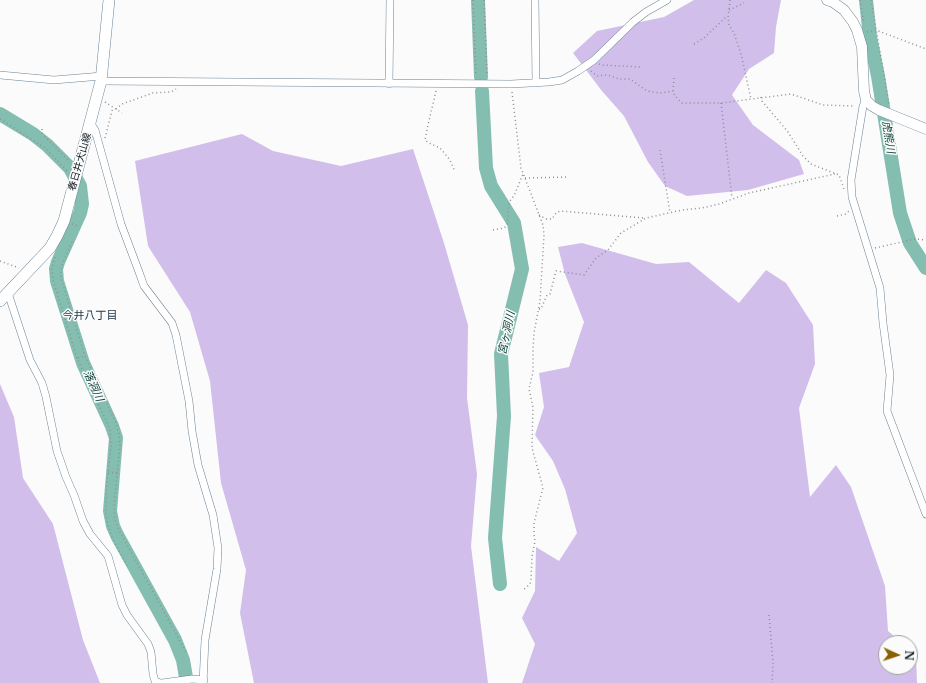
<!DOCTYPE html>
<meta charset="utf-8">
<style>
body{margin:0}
#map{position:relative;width:926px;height:683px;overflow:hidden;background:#fbfbfb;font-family:"Libre Baskerville",serif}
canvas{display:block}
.north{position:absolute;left:878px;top:635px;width:40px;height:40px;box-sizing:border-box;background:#fbfbfb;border:1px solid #9fa3a5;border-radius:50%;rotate:93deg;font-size:11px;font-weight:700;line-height:16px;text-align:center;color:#141e25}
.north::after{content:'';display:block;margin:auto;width:14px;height:18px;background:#886100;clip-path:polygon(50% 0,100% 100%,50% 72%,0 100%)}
</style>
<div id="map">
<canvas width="926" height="683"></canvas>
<div class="north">N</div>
</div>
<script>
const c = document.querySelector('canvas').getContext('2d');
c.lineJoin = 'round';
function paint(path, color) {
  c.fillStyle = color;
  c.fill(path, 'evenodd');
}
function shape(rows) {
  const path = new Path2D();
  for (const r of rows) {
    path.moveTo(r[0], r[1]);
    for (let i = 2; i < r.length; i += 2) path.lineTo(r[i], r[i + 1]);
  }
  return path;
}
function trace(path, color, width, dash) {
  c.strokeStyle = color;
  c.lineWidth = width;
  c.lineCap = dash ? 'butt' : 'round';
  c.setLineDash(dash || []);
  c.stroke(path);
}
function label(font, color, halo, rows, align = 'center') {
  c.font = font + ' "Libre Baskerville","Noto Sans JP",serif';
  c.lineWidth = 3;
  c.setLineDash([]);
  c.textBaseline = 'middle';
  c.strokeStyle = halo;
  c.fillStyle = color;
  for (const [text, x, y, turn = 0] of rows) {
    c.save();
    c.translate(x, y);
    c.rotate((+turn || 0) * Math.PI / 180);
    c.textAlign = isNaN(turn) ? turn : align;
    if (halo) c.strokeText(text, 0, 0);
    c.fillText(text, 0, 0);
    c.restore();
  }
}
const forest = shape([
 [694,0,781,0,776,27,774,53,749,69,732,95,753,125,799,160,804,174,748,190,687,196,665,186,648,162,624,116,602,91,573,53,597,31,664,17],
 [242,134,273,151,341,166,413,149,444,243,468,325,467,398,477,474,471,546,488,683,254,683,240,613,246,570,221,483,210,381,190,312,148,246,135,161],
 [582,243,656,264,689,262,739,303,766,270,786,283,813,325,815,364,799,408,810,497,836,465,851,487,885,586,888,631,902,643,886,643,886,667,910,667,910,650,916,655,917,683,522,683,535,644,522,618,535,591,536,547,559,561,577,533,565,489,553,461,535,435,544,407,539,373,569,367,584,322,565,274,558,247],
 [0,384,14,417,23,478,53,524,83,640,100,683,0,683]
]);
const river = shape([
 [478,0,481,77],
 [866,0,870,37,878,76,900,213,910,243,926,268],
 [482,91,486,168,491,186,514,223,522,269,501,354,504,416,495,538,500,584],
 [0,114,33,134,47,145,70,168,80,186,82,204,80,213,58,262,56,269,57,281,83,363,112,426,116,438,110,511,113,526,117,535,175,640,183,660,187,683]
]);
const path = shape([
 [473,0,476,76],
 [484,0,487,76],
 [730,0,728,17,729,25,734,33,741,54,751,99],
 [860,0,864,24],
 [871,0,889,104],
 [729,10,744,3],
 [867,32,876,30,926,49],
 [694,44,704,38,727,16],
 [599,64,601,65,641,67],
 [591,71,597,76,608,75,619,79,630,79,647,91,660,93,673,91],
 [674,78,673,91,675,96,682,103,721,103,791,94,823,105,855,106],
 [436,91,428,125,425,140,429,143,440,148,450,160,455,172],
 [512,92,521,168,543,225,544,235,540,301,534,333,533,349,533,372,529,389,533,407,532,448,543,488,534,523,534,534,535,541,532,557,531,579,530,584,522,591],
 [761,97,762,101,788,132,803,156,811,164,839,175,844,189],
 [105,102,122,113],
 [721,103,732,198],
 [116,109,122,104,153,93,171,92,176,89],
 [0,119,45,148,68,172],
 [42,129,42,133,46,138,70,162],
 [105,138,113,107],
 [660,150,670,213],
 [525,178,569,177],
 [539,215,546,219,552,219,556,213,560,211,644,218],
 [837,216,846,214,849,211],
 [72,224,78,226],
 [493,230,504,228,507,225,509,204,511,199,514,196,523,174],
 [72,242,61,267,61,278,85,356,116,423,119,434,120,445,114,507,115,520,119,530,186,652],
 [875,248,915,239,926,240],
 [55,257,52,269,53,280,77,358,110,429,111,446,106,491,106,514,108,526,113,540,127,565],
 [0,261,19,268],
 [539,309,541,309,547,295,550,294,556,271,584,275,596,258,608,250,621,233,646,218,682,210,702,208,719,204,749,193,835,174],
 [78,358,85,356],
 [108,472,117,473],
 [769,615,773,663,772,683]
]);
const minor = shape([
 [535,0,536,83],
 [0,75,54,80,102,76],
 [101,81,511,84,549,82,562,80,578,71,594,60,633,22,646,12,667,0],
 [389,84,390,0],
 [866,100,863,106,851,180,852,197,880,288,883,323,890,375,887,411,926,514],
 [91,124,95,130,121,224,139,272,144,286,172,323,176,335,189,401,192,431,198,465,213,515,218,548,217,569,205,640,203,683],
 [8,293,30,360,42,383,46,397,57,451,66,477,74,495,83,521,90,534,108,556,122,605,127,615,148,644,151,652,153,674,155,681,160,683],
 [162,683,192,679,204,680]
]);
const secondary = shape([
 [827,0,833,2,844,10,853,22,857,30,862,47,864,91,866,100,872,106,879,110,926,129]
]);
const primary = shape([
 [0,301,50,248,57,236,64,221,101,81,109,0]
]);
const streetNames = [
 ["春日井犬山線",80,162,-74]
];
const waterNames = [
 ["虎熊川",888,137,81],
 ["宮ヶ洞川",507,333,-78],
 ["落洞川",93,386,66]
];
const neighbourhoodNames = [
 ["今井八丁目",90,316]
];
paint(forest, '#d1beea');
trace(river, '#84beb0', 14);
trace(minor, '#6a8396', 8);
trace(secondary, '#6a8396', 11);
trace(primary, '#6a8396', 12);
trace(path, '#8b9093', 1.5, [1, 3]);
trace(minor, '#fff', 7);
trace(secondary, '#fff', 10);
trace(primary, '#fff', 11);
label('10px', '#141e25', '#fbfbfb', streetNames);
label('italic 11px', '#043c32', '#fbfbfb', waterNames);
label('11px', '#213748', '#fbfbfb', neighbourhoodNames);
</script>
